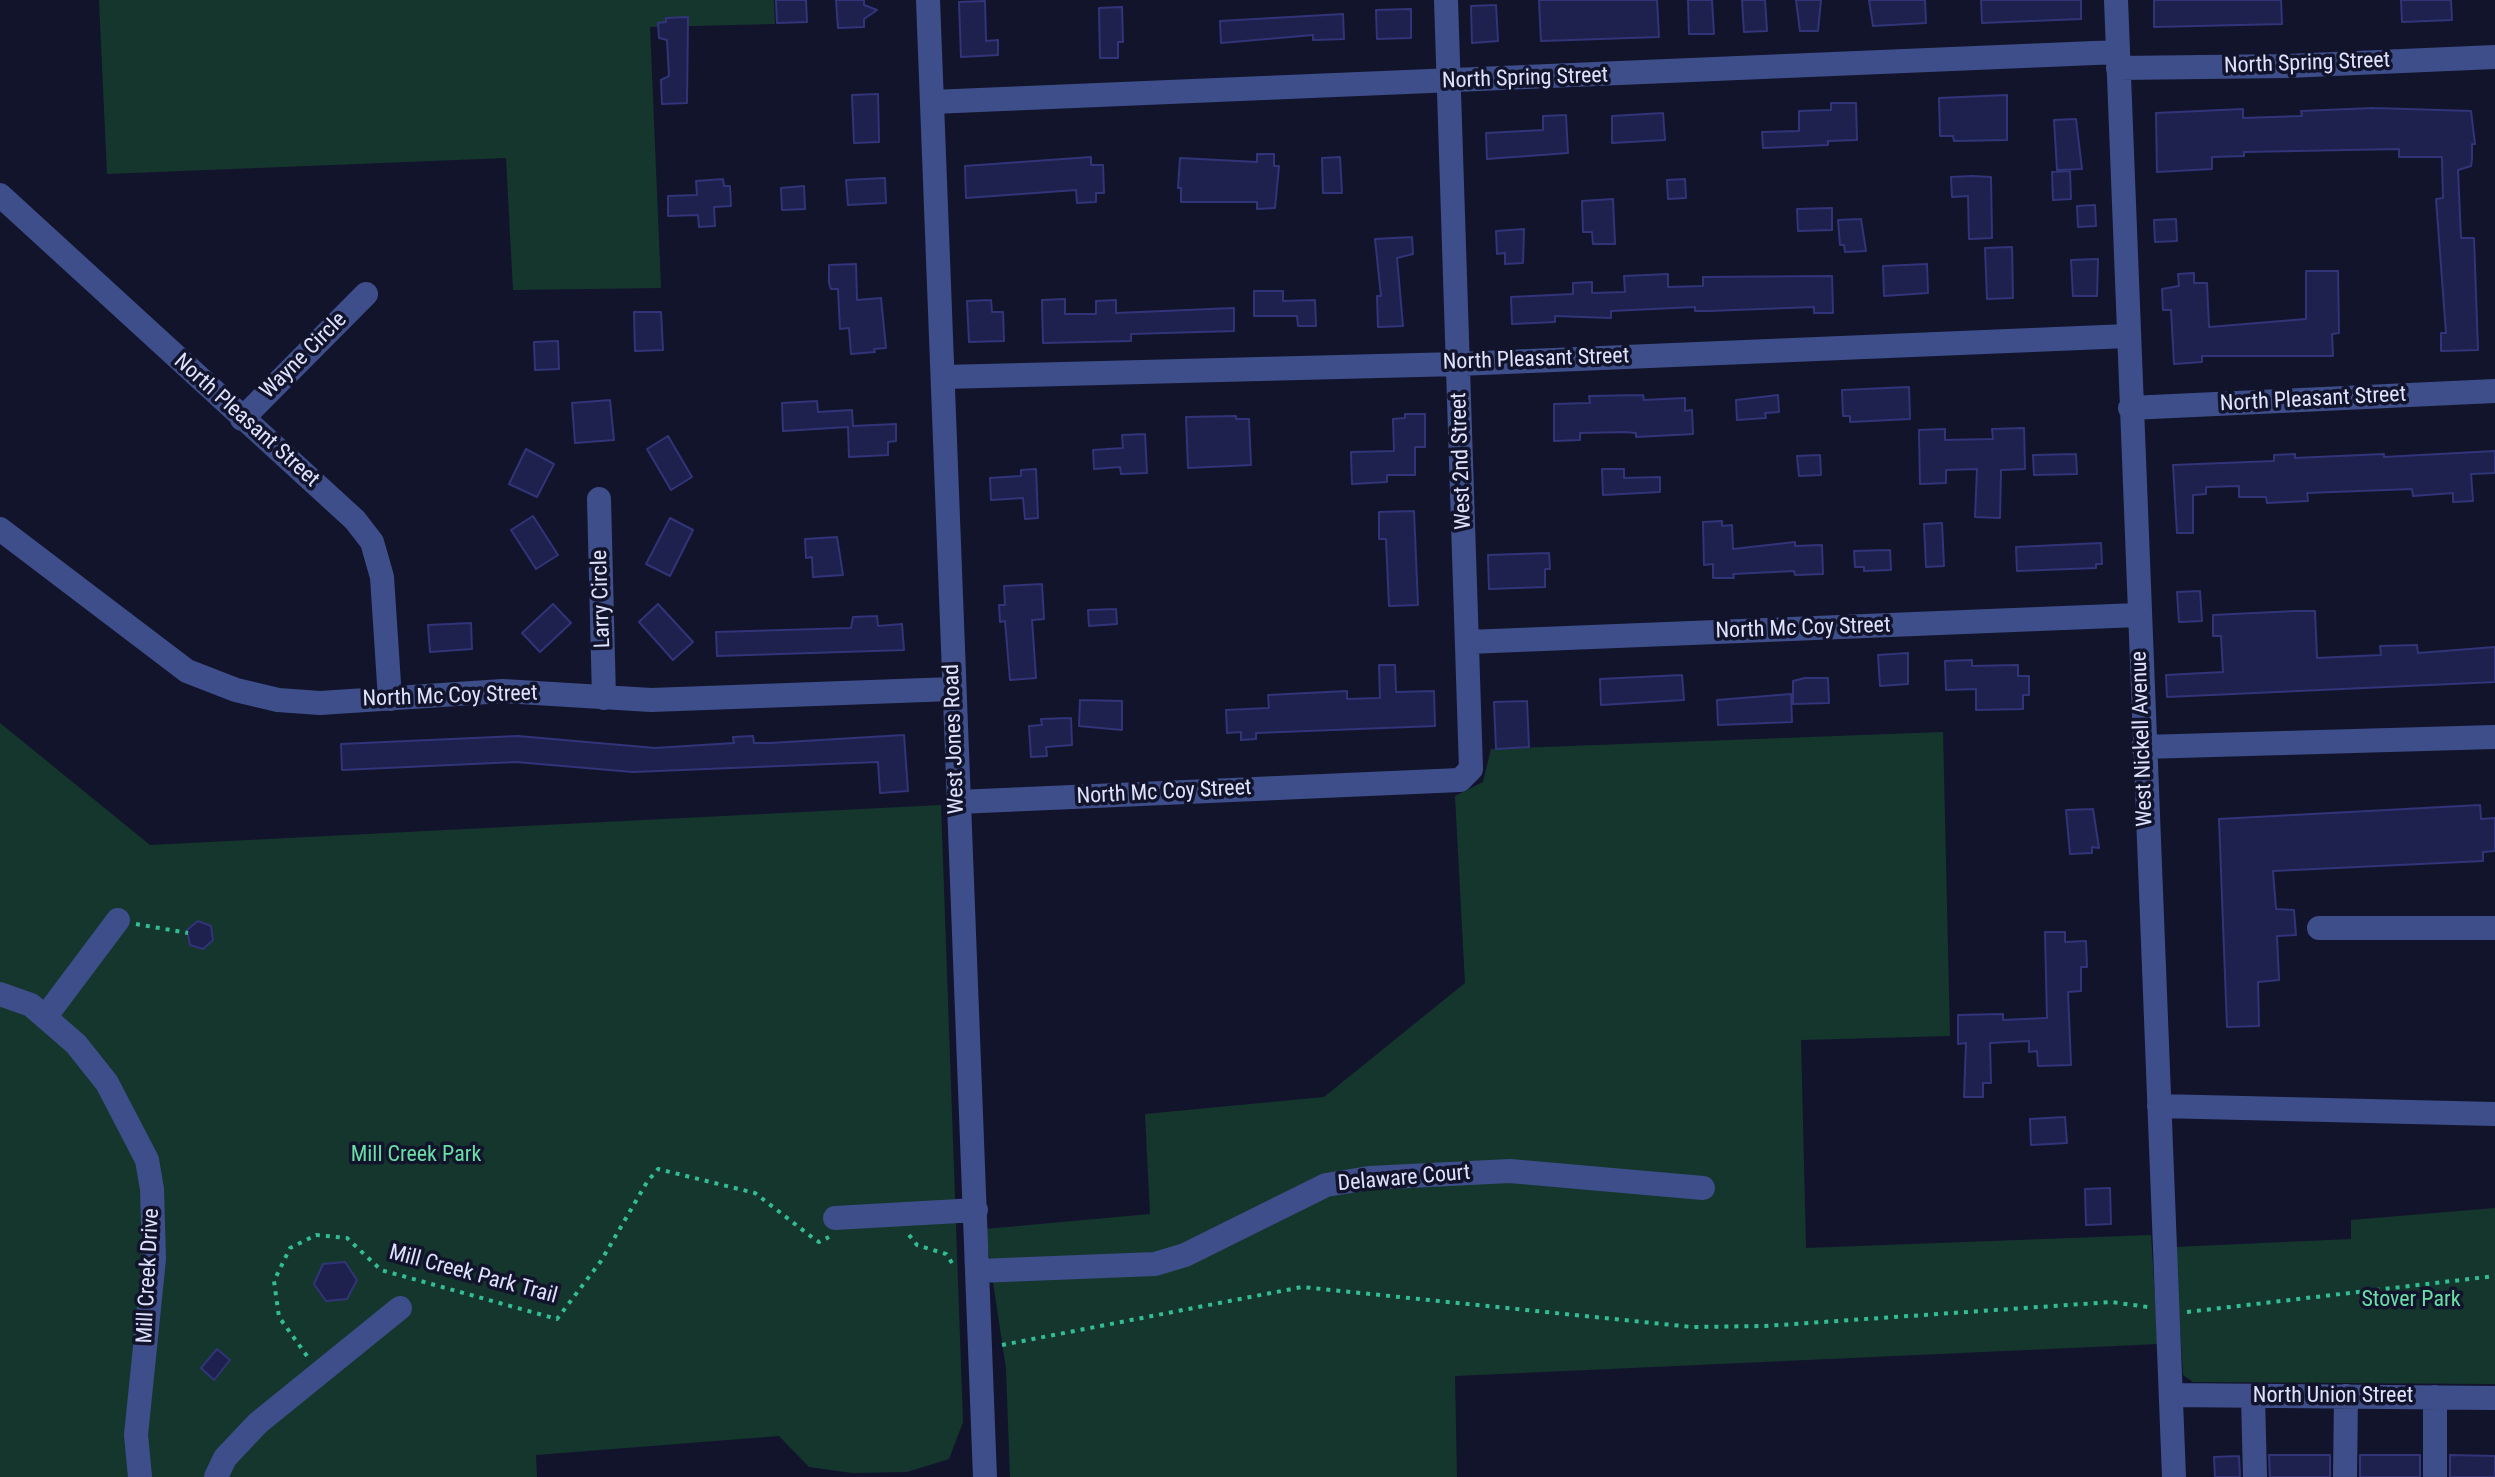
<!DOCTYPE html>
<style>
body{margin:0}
canvas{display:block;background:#12142c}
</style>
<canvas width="2495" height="1477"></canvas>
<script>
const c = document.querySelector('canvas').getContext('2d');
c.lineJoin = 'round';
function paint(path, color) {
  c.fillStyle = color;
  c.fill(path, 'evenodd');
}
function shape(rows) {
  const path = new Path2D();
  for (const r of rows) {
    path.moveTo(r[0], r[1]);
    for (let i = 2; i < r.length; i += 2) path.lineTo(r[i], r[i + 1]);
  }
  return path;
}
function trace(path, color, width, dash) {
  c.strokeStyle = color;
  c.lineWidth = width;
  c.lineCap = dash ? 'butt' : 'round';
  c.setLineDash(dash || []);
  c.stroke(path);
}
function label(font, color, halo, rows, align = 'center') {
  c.font = font + ' "Roboto Condensed",sans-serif';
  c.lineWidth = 7;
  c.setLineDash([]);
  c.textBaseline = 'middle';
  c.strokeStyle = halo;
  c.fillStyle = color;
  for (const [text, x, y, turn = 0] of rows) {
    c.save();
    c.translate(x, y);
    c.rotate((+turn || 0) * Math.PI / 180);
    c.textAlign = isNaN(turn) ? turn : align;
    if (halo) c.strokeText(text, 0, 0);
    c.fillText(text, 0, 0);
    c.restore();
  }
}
const green = shape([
 [99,0,774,0,775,24,650,27,661,288,513,290,506,158,107,174],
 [0,723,150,845,941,805,963,1422,949,1459,907,1472,852,1473,809,1467,779,1436,536,1455,537,1477,0,1477],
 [1943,732,1950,1036,1801,1040,1806,1248,2151,1235,2158,1344,1455,1376,1457,1477,1010,1477,1006,1368,985,1229,1150,1214,1145,1114,1324,1097,1465,983,1455,796,1483,782,1491,749],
 [2495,1208,2495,1384,2193,1382,2183,1375,2175,1247,2351,1239,2351,1220]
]);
const building = shape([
 [776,0,806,0,807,22,777,23,776,0],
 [836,0,864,0,864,5,877,10,864,19,864,27,838,28,836,0],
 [1539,0,1657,0,1659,37,1541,41,1539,0],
 [1688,0,1712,0,1714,34,1689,34,1688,0],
 [1742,0,1765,0,1767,31,1744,32,1742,0],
 [1796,0,1821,0,1818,31,1800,31,1796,0],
 [1869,0,1925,0,1926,23,1873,26,1869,0],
 [1981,0,2081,0,2081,19,1982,23,1981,0],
 [2154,0,2281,0,2282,24,2154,27,2154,0],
 [2401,0,2451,0,2452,20,2402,22,2401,0],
 [985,1,986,41,998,40,998,55,961,57,959,2,985,1],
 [1496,5,1498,41,1472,43,1471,6,1496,5],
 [1122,7,1123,42,1118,42,1118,58,1100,58,1099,8,1122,7],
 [1411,9,1411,38,1377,39,1376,10,1411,9],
 [1343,14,1344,39,1313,40,1313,35,1221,43,1220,21,1343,14],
 [688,17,687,103,662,104,661,80,669,76,667,40,659,38,658,23,666,22,666,18,688,17],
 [878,94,879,142,854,143,852,95,878,94],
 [2007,95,2007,140,1954,141,1953,136,1940,136,1939,98,2007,95],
 [1831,103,1856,103,1857,140,1828,141,1828,145,1763,148,1762,132,1799,131,1799,111,1831,110,1831,103],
 [2374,108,2471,111,2475,144,2472,144,2472,159,2471,166,2458,170,2461,238,2474,238,2478,350,2441,351,2441,333,2446,333,2436,199,2443,198,2442,157,2399,157,2399,149,2244,152,2244,156,2212,157,2212,169,2157,172,2156,113,2243,109,2243,118,2302,116,2301,111,2374,108],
 [1663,113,1665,140,1612,143,1612,116,1663,113],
 [1566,115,1568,153,1487,159,1486,133,1543,130,1543,116,1566,115],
 [2076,119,2082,169,2057,170,2054,120,2076,119],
 [1257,154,1274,154,1274,166,1279,166,1275,208,1257,209,1257,202,1181,202,1181,188,1178,188,1180,158,1257,162,1257,154],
 [1091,157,1091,165,1103,165,1104,193,1096,193,1096,202,1077,203,1076,190,966,198,965,166,1091,157],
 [1340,157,1342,193,1323,193,1322,158,1340,157],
 [2070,171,2071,199,2053,200,2052,172,2070,171],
 [1972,176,1991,177,1992,238,1969,239,1968,196,1952,197,1951,177,1972,176],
 [885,178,886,203,848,205,846,180,885,178],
 [723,179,724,186,730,186,731,206,714,207,715,226,699,227,698,215,668,216,668,196,697,195,696,181,723,179],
 [1685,179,1686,198,1668,199,1667,180,1685,179],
 [804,186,805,209,782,210,781,188,804,186],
 [1613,199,1615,244,1593,244,1592,232,1583,232,1582,201,1613,199],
 [2095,205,2096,226,2078,227,2077,206,2095,205],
 [1832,208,1832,230,1798,231,1797,209,1832,208],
 [1861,219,1866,251,1845,252,1844,245,1840,245,1838,220,1861,219],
 [2176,219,2177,241,2155,242,2154,220,2176,219],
 [1524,229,1523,263,1505,264,1505,253,1497,254,1496,231,1524,229],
 [1412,237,1413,254,1397,258,1403,326,1378,327,1377,296,1381,296,1375,239,1412,237],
 [2012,247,2013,298,1987,299,1985,248,2012,247],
 [2098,259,2097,296,2073,296,2071,260,2098,259],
 [856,264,857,300,881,298,886,348,874,349,875,352,851,354,849,328,840,329,838,289,831,289,829,283,829,265,856,264],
 [1927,264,1928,293,1884,296,1883,266,1927,264],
 [2306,271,2338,271,2339,333,2332,334,2333,356,2202,356,2202,362,2174,364,2171,310,2163,310,2162,289,2179,286,2178,274,2194,273,2194,283,2207,283,2209,327,2306,319,2306,271],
 [1668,274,1668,287,1703,286,1703,277,1832,276,1833,313,1814,313,1814,307,1708,311,1695,311,1695,307,1611,311,1611,318,1555,316,1555,322,1512,324,1511,297,1573,294,1573,283,1592,282,1592,293,1625,292,1624,276,1668,274],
 [1254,291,1283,291,1283,301,1315,300,1316,326,1298,326,1297,316,1254,316,1254,291],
 [1065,299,1065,314,1096,314,1096,301,1116,300,1116,313,1234,308,1234,331,1131,334,1131,341,1043,343,1042,300,1065,299],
 [991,300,992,312,1003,312,1004,341,969,342,967,301,991,300],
 [634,312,661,312,663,350,635,351,634,312],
 [558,341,559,369,535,370,534,342,558,341],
 [1909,387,1910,419,1850,422,1850,416,1843,416,1842,390,1909,387],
 [1643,395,1644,400,1685,398,1685,411,1692,410,1693,434,1636,437,1636,433,1625,432,1580,433,1580,440,1554,441,1554,404,1590,403,1589,396,1643,395],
 [1778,395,1779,412,1765,413,1766,418,1737,420,1736,400,1778,395],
 [610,400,614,440,575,443,572,403,610,400],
 [817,401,818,412,852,410,853,426,896,424,896,441,888,442,888,455,849,457,848,427,783,431,782,403,817,401],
 [1405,414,1425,414,1425,447,1415,447,1415,475,1387,475,1387,482,1352,484,1351,452,1394,451,1393,419,1405,418,1405,414],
 [1236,416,1236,419,1249,419,1251,465,1188,468,1186,417,1236,416],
 [2024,428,2025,469,2001,470,2000,518,1975,517,1977,469,1946,470,1946,483,1920,484,1919,430,1945,429,1945,440,1993,439,1992,429,2024,428],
 [1145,434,1147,473,1121,474,1120,467,1094,469,1093,450,1123,448,1122,435,1145,434],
 [668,436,692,477,671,490,647,449,668,436],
 [526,449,554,464,537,497,509,484,526,449],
 [2495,451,2495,473,2471,474,2473,501,2453,502,2453,493,2413,496,2412,489,2307,493,2308,501,2267,503,2266,497,2239,497,2239,486,2206,487,2206,494,2193,495,2193,533,2177,533,2173,465,2274,461,2274,455,2295,454,2295,458,2384,454,2384,457,2495,451],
 [2076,454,2077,474,2034,475,2033,455,2076,454],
 [1820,455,1821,475,1799,476,1797,456,1820,455],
 [1036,469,1038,518,1025,519,1023,498,991,500,990,478,1021,476,1021,470,1036,469],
 [1602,469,1624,469,1624,478,1660,477,1660,492,1603,495,1602,469],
 [1414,511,1418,605,1389,606,1386,539,1379,539,1379,512,1414,511],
 [533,516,558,555,536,569,511,530,533,516],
 [670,518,693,530,670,576,646,564,670,518],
 [1722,521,1722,526,1732,525,1733,549,1795,542,1795,546,1822,545,1823,574,1795,575,1794,571,1733,574,1734,578,1713,578,1713,564,1704,565,1703,522,1722,521],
 [1942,523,1944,566,1926,567,1924,524,1942,523],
 [837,537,843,575,813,577,812,557,806,558,805,539,837,537],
 [2101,543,2102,564,2096,564,2096,568,2017,571,2016,547,2101,543],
 [1890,550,1891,570,1864,571,1864,567,1855,567,1854,551,1890,550],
 [1549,553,1550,569,1545,569,1545,587,1489,589,1488,555,1549,553],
 [1042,584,1044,619,1032,620,1036,678,1010,680,1005,621,1000,622,999,605,1005,605,1004,586,1042,584],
 [2200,591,2202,621,2179,622,2177,592,2200,591],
 [553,604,571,623,540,652,522,633,553,604],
 [658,604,693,642,673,660,639,622,658,604],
 [1116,609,1117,624,1089,626,1088,610,1116,609],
 [2296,611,2315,611,2317,658,2381,655,2380,646,2417,645,2418,653,2495,647,2495,682,2167,697,2166,675,2223,672,2221,636,2213,636,2213,615,2296,611],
 [877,616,878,626,902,624,904,650,717,656,716,632,851,628,853,617,877,616],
 [471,623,472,649,430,652,428,625,471,623],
 [1908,653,1908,684,1880,686,1878,655,1908,653],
 [1972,660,1972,666,2018,665,2018,676,2029,676,2029,695,2023,695,2023,709,1976,710,1976,689,1946,690,1945,661,1972,660],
 [1379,665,1395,665,1396,692,1434,691,1435,726,1256,733,1256,739,1241,740,1241,732,1227,733,1226,710,1269,708,1268,695,1347,691,1347,699,1380,698,1379,665],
 [1682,675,1684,700,1601,705,1600,679,1682,675],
 [1805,678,1828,678,1829,703,1793,704,1793,681,1805,678],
 [1791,694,1792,722,1718,725,1717,700,1791,694],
 [1080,700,1122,701,1122,730,1079,726,1080,700],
 [1527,701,1529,747,1496,749,1494,702,1527,701],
 [1071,718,1072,745,1046,747,1047,756,1031,757,1029,726,1042,725,1041,719,1071,718],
 [904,735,908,791,880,793,878,762,633,772,516,762,342,770,341,744,518,736,655,748,734,743,733,737,753,736,754,743,770,743,904,735],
 [2480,805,2481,819,2495,818,2495,851,2483,852,2483,861,2273,871,2276,909,2294,910,2296,935,2277,936,2279,980,2258,982,2259,1026,2227,1027,2219,819,2480,805],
 [2093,809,2099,848,2092,847,2092,853,2070,854,2066,810,2093,809],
 [198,921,211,926,213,940,203,949,190,945,187,930,198,921],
 [2045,932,2065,932,2065,942,2086,941,2087,967,2081,967,2081,991,2068,992,2071,1065,2038,1066,2037,1051,2029,1052,2029,1041,1990,1043,1991,1083,1983,1083,1983,1097,1964,1097,1966,1043,1958,1044,1958,1015,2003,1014,2003,1020,2047,1018,2045,932],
 [2065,1117,2067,1143,2031,1145,2030,1119,2065,1117],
 [2110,1188,2111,1224,2086,1225,2085,1189,2110,1188],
 [345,1262,357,1280,347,1299,326,1301,314,1284,323,1264,345,1262],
 [217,1349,230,1360,214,1380,201,1368,217,1349],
 [2269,1455,2330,1455,2330,1477,2270,1477,2269,1455],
 [2360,1455,2420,1455,2420,1477,2360,1477,2360,1455],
 [2450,1455,2495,1456,2495,1477,2450,1477,2450,1455],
 [2239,1456,2240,1477,2215,1477,2214,1457,2239,1456]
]);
const path = shape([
 [136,924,188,933],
 [909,1235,917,1245,946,1254,954,1266],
 [2187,1312,2495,1276],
 [1002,1345,1302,1287,1692,1327,1765,1326,2111,1302,2148,1307],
 [307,1356,279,1317,274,1281,290,1248,316,1235,347,1238,381,1270,557,1319,601,1261,647,1182,658,1169,755,1193,813,1238,819,1242,829,1237]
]);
const minor = shape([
 [928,0,985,1477],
 [2116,0,2174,1477],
 [2118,68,2287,66,2495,57],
 [932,102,2118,52],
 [0,195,355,520,372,542,382,577,390,699],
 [944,377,1458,364,2128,336],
 [2130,408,2495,391],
 [242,419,366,294],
 [599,499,604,698],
 [0,529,187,671,236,690,278,700,320,703,503,691,651,700,953,689],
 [1468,642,2138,615],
 [2143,747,2495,737],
 [958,802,1460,780,1471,769,1446,0],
 [2319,928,2495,928],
 [0,994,31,1005,76,1044,107,1083,147,1160,152,1189,154,1259,136,1435,140,1477],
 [46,1016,118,920],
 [2159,1106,2495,1114],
 [835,1218,976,1210],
 [978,1271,1155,1264,1185,1255,1326,1185,1369,1178,1510,1171,1703,1188],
 [2171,1395,2495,1398],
 [2253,1396,2255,1477],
 [2435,1397,2435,1477],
 [216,1477,225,1458,258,1423,400,1308],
 [2345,1477,2346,1396]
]);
const streetNames = [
 ["North Spring Street",2307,64,-2],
 ["North Spring Street",1525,79,-2],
 ["Wayne Circle",304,356,-45],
 ["North Pleasant Street",1536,360,-2],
 ["North Pleasant Street",2313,400,-3],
 ["North Pleasant Street",246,421,42],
 ["West 2nd Street",1462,461,-92],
 ["Larry Circle",602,599,-92],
 ["North Mc Coy Street",1803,629,-2],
 ["North Mc Coy Street",450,697,-2],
 ["West Jones Road",955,739,-92],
 ["West Nickell Avenue",2143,739,-92],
 ["North Mc Coy Street",1164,793,-3],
 ["Delaware Court",1404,1179,-5],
 ["Mill Creek Park Trail",473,1275,15],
 ["Mill Creek Drive",149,1276,-87],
 ["North Union Street",2333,1396]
];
const parkNames = [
 ["Mill Creek Park",416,1155],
 ["Stover Park",2411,1300]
];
paint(green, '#15362d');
paint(building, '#1e204d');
trace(building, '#313478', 2);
trace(path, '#33bd94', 4, [4, 6]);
trace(minor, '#3e4e8a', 24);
label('22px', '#dee2fe', '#12142c', streetNames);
label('22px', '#69dfa5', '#12142c', parkNames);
</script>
